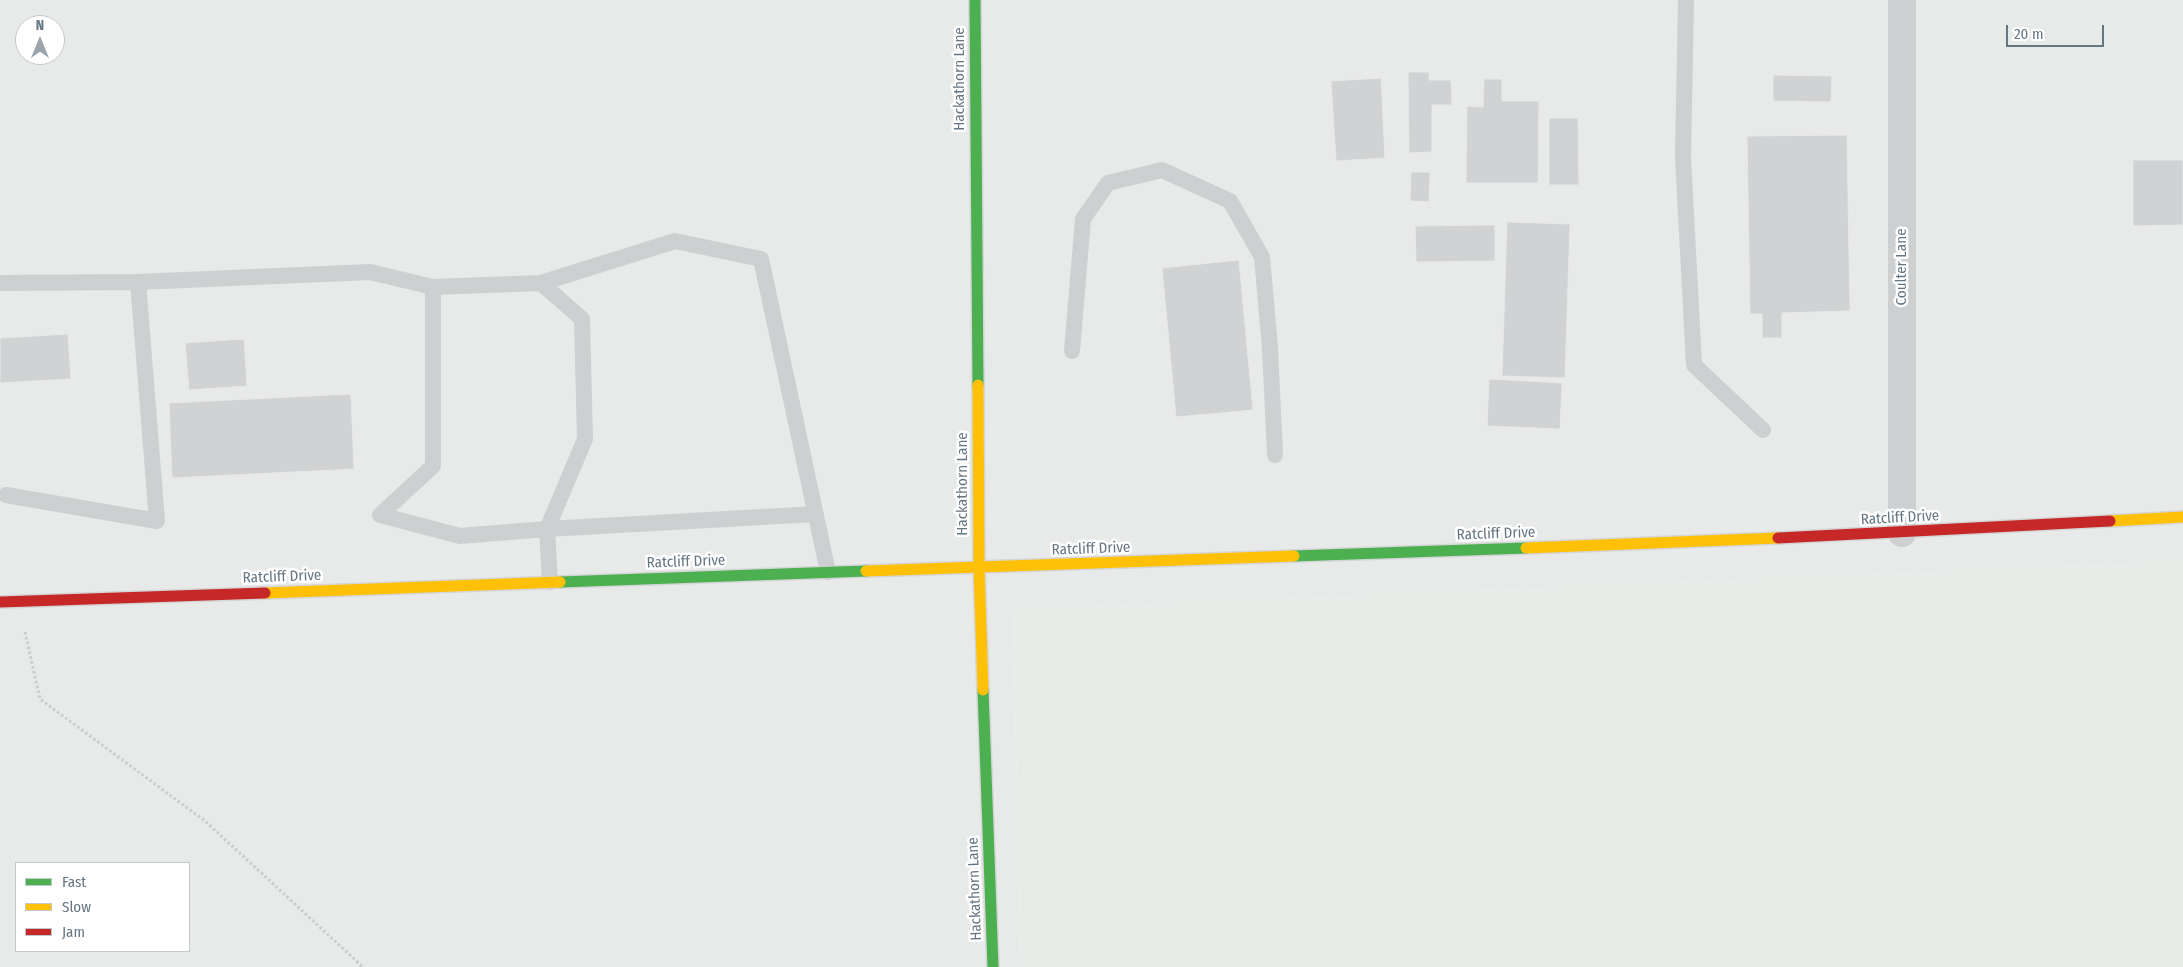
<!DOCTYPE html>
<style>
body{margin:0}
#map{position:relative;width:2183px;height:967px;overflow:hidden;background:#f9f9f9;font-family:"Fira Sans Condensed",sans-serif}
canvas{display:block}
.legend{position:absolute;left:15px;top:862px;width:175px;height:90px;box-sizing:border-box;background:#fff;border:1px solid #c1c8cd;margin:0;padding:6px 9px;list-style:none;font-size:15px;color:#657683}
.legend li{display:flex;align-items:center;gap:10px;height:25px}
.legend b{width:25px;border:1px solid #c1c8cd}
.north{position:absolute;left:15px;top:15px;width:50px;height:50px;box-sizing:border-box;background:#fff;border:1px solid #c1c8cd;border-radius:50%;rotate:0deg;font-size:14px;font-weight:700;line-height:20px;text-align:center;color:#657683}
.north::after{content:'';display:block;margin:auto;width:18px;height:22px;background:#99a4ac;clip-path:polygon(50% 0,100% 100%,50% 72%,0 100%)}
.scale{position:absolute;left:2006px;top:25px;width:98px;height:22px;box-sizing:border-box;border:2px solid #657683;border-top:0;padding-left:6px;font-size:15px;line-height:18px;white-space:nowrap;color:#657683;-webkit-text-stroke:4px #fff;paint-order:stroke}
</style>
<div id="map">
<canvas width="2183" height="967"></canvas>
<ul class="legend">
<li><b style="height:6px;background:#4caf50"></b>Fast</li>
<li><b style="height:6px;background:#ffc107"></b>Slow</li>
<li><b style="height:6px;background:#c62828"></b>Jam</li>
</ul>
<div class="north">N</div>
<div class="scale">20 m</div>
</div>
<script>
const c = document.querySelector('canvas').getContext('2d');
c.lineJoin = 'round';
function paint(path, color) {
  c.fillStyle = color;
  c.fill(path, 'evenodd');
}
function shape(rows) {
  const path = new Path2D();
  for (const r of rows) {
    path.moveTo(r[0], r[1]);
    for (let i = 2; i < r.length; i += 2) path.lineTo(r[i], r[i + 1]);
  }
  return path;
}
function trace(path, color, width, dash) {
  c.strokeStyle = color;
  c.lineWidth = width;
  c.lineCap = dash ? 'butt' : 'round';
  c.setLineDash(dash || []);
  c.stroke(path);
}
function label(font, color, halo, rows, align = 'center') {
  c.font = font + ' "Fira Sans Condensed",sans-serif';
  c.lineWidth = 5;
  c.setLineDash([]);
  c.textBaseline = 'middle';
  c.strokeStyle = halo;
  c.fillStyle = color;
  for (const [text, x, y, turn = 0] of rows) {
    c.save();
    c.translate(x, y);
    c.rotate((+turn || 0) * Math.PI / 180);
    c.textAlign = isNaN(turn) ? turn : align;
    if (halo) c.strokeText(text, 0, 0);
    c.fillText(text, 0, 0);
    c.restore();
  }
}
const built = shape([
 [0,0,2183,0,2183,563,1013,611,1021,967,0,967],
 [25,25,55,25,55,55,25,55],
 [16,863,189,863,189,951,16,951]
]);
const green = shape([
 [2183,563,2183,967,1021,967,1013,611]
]);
const building = shape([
 [1408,72,1429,72,1429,80,1451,80,1452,105,1432,105,1432,152,1409,153,1408,72],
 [1773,75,1832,76,1831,102,1773,101,1773,75],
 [1381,78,1385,158,1336,161,1331,81,1381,78],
 [1484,79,1502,79,1502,101,1539,101,1538,183,1466,183,1467,106,1483,107,1484,79],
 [1549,118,1578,118,1579,185,1549,185,1549,118],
 [1847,135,1850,311,1782,313,1782,338,1762,338,1762,314,1750,314,1747,136,1847,135],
 [2133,160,2183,160,2183,225,2133,226,2133,160],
 [1411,172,1430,172,1429,202,1410,201,1411,172],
 [1507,222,1570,224,1565,378,1502,376,1507,222],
 [1495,225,1495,261,1416,262,1415,226,1495,225],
 [1239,260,1253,410,1176,417,1162,268,1239,260],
 [68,334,71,379,0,383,0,338,68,334],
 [244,339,247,386,189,390,185,343,244,339],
 [1489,379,1562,383,1560,429,1487,426,1489,379],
 [351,394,354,469,172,478,169,403,351,394]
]);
const path = shape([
 [25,632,40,699,205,821,363,967]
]);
const lane = shape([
 [1686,0,1683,157,1694,365,1763,430],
 [0,283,138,282,370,272,433,287,433,466,380,515],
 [541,283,582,319,585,439,547,529,550,582],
 [433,287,541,283,675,241,761,259,828,572],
 [1072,351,1083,219,1108,183,1162,170,1230,201,1262,257,1270,348,1275,455],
 [6,495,157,521,138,282],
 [380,515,460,536,547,529,816,514]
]);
const street = shape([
 [1902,0,1902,533]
]);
const fast = shape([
 [975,0,978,385],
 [1294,556,1526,548],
 [560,582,866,571],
 [983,690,993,967]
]);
const slow = shape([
 [978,385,979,568,983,690],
 [2110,521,2183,517],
 [1526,548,1778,538],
 [866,571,1294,556],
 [265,593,560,582]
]);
const jam = shape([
 [1778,538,2110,521],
 [0,602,265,593]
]);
const streetNames = [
 ["Hackathorn Lane",960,79,-90],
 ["Coulter Lane",1902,267,-90],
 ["Hackathorn Lane",963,484,-90],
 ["Ratcliff Drive",1900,518,-3],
 ["Ratcliff Drive",1496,534,-2],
 ["Ratcliff Drive",1091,549,-2],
 ["Ratcliff Drive",686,562,-2],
 ["Ratcliff Drive",282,577,-2],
 ["Hackathorn Lane",975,889,-92]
];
paint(built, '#e8e9e9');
paint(green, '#e8ebe6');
paint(building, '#d0d2d3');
trace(building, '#e8e8e8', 1);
trace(fast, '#d5d6d7', 14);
trace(slow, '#d5d6d7', 14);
trace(jam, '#d5d6d7', 14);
trace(path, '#cbcccd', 3, [2.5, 2.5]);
trace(lane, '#cecfd0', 16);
trace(street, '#cecfd0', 28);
trace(fast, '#4caf50', 11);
trace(slow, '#ffc107', 11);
trace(jam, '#c62828', 11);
label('15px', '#657683', '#fff', streetNames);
</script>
